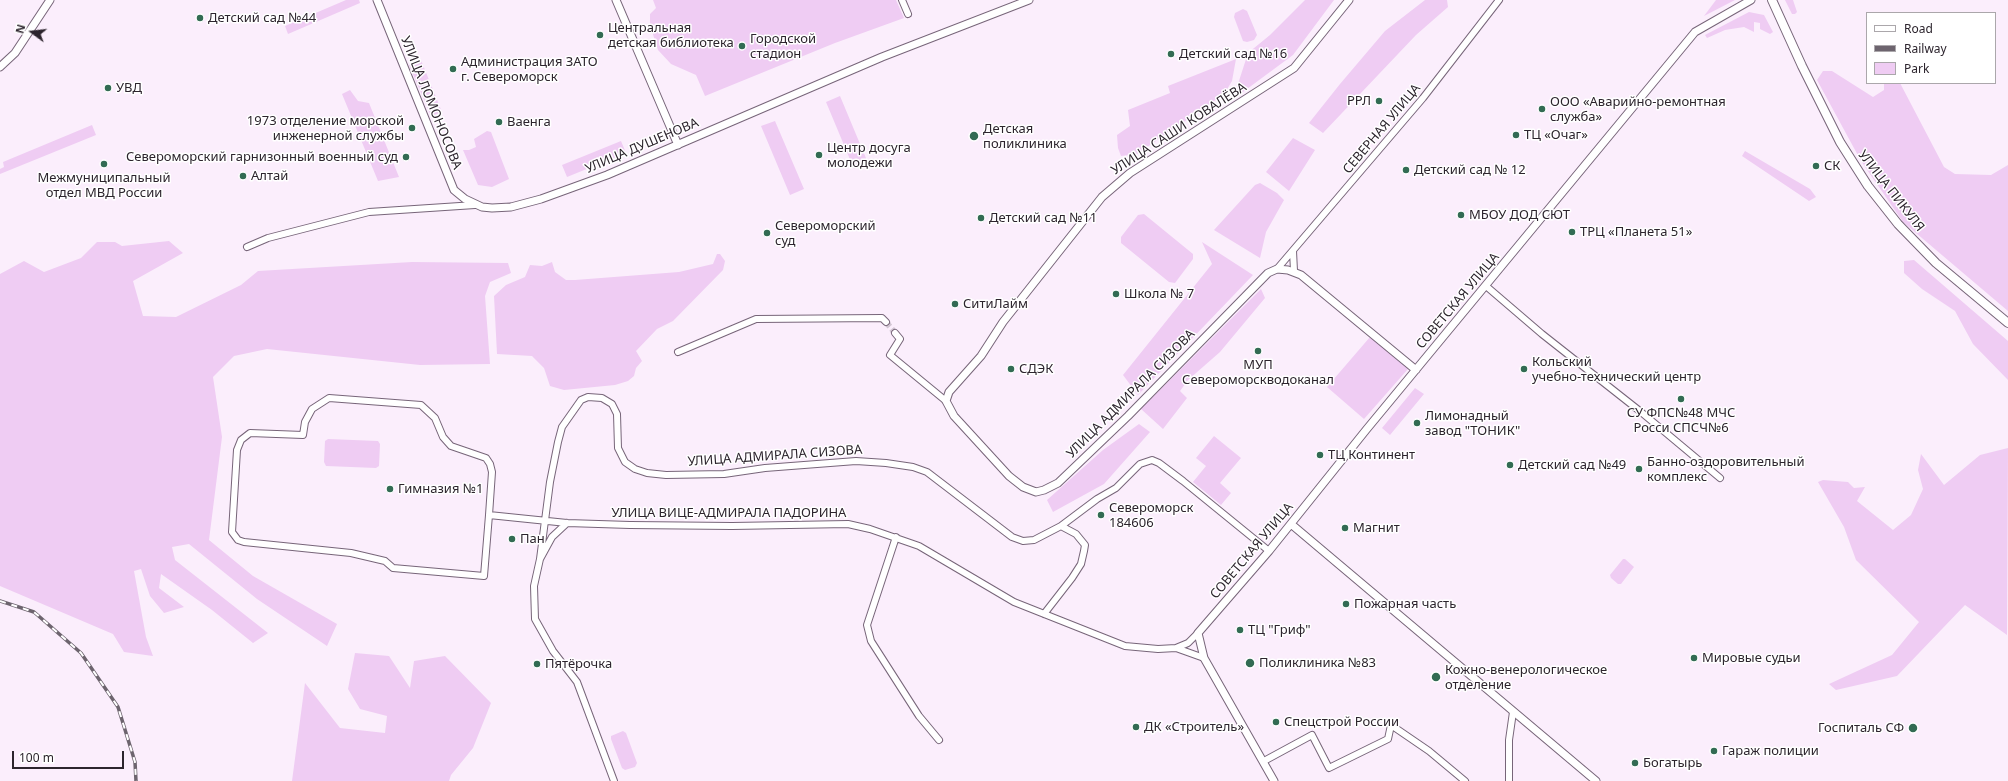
<!DOCTYPE html>
<meta charset="utf-8">
<style>
body{margin:0}
#map{position:relative;width:2008px;height:781px;overflow:hidden;background:#fbeefc;font-family:"Noto Sans",sans-serif}
canvas{display:block}
.legend{position:absolute;left:1866px;top:12px;width:130px;height:72px;box-sizing:border-box;background:#fff;border:1px solid #aba7ab;margin:0;padding:5px 7px;list-style:none;font-size:12px;color:#2c242d}
.legend li{display:flex;align-items:center;gap:8px;height:20px}
.legend b{width:20px;border:1px solid #aba7ab}
.north{position:absolute;left:12px;top:12px;width:40px;height:40px;-webkit-text-stroke:3px #fff;paint-order:stroke;rotate:285deg;font-size:11px;font-weight:700;line-height:16px;text-align:center;color:#2c242d}
.north::after{content:'';display:block;margin:auto;width:14px;height:18px;background:#2c242d;clip-path:polygon(50% 0,100% 100%,50% 72%,0 100%)}
.scale{position:absolute;left:12px;top:751px;width:112px;height:18px;box-sizing:border-box;border:2px solid #2c242d;border-top:0;padding-left:5px;font-size:12px;line-height:14px;white-space:nowrap;color:#2c242d;-webkit-text-stroke:3px #fff;paint-order:stroke}
</style>
<div id="map">
<canvas width="2008" height="781"></canvas>
<ul class="legend">
<li><b style="height:5px;background:#fff"></b>Road</li>
<li><b style="height:5px;background:#6d646e"></b>Railway</li>
<li><b style="height:11px;background:#efccf3"></b>Park</li>
</ul>
<div class="north">N</div>
<div class="scale">100 m</div>
</div>
<script>
const c = document.querySelector('canvas').getContext('2d');
c.lineJoin = 'round';
function paint(path, color) {
  c.fillStyle = color;
  c.fill(path, 'evenodd');
}
function shape(rows) {
  const path = new Path2D();
  for (const r of rows) {
    path.moveTo(r[0], r[1]);
    for (let i = 2; i < r.length; i += 2) path.lineTo(r[i], r[i + 1]);
  }
  return path;
}
function trace(path, color, width, dash) {
  c.strokeStyle = color;
  c.lineWidth = width;
  c.lineCap = dash ? 'butt' : 'round';
  c.setLineDash(dash || []);
  c.stroke(path);
}
function label(font, color, halo, rows, align = 'center') {
  c.font = font + ' "Noto Sans",sans-serif';
  c.lineWidth = 3;
  c.setLineDash([]);
  c.textBaseline = 'middle';
  c.strokeStyle = halo;
  c.fillStyle = color;
  for (const [text, x, y, turn = 0] of rows) {
    c.save();
    c.translate(x, y);
    c.rotate((+turn || 0) * Math.PI / 180);
    c.textAlign = isNaN(turn) ? turn : align;
    if (halo) c.strokeText(text, 0, 0);
    c.fillText(text, 0, 0);
    c.restore();
  }
}
const green = shape([
 [346,0,359,0,360,3,288,34,285,26],
 [653,0,896,0,904,18,835,43,705,96,696,75,671,64,658,50,650,25,650,14,656,8],
 [1305,0,1334,0,1293,55,1228,103,1237,87,1248,53,1270,35],
 [1425,0,1447,0,1448,7,1416,35,1323,133,1309,123,1340,84,1385,31],
 [1716,0,1735,0,1704,16],
 [1785,0,1793,0,1797,12,1795,14,1792,14],
 [1243,9,1247,11,1257,35,1254,40,1247,42,1243,41,1234,17,1235,13],
 [1749,12,1764,15,1773,32,1770,34,1760,29,1760,23,1754,22,1754,32,1744,27,1725,30,1707,38,1705,35],
 [1236,59,1232,81,1226,91,1213,102,1137,154,1121,156,1118,148,1117,135,1130,126,1128,110,1170,93,1168,86],
 [421,60,442,112,431,116,409,65],
 [1823,71,1832,71,1873,97,1884,90,1884,83,1900,83,1944,167,1955,174,1991,175,2008,165,2008,311,1903,222,1861,161,1817,80],
 [350,90,358,101,369,103,399,177,378,181,342,94],
 [840,96,868,163,854,169,826,102],
 [775,121,804,189,790,195,761,126],
 [92,125,96,135,0,174,0,169,4,167,3,162],
 [487,131,491,132,509,179,492,187,478,185,463,150,469,150,476,147,474,139],
 [1293,138,1315,150,1289,191,1266,172],
 [621,141,626,153,567,177,562,165],
 [1745,151,1810,189,1816,197,1809,201,1742,156],
 [1260,183,1277,193,1284,200,1266,232,1260,258,1214,230,1255,185],
 [1144,214,1193,254,1193,259,1175,283,1169,282,1121,243,1121,237,1138,215],
 [169,241,183,253,133,281,143,316,176,317,241,285,258,271,412,262,508,263,511,273,490,282,485,296,490,364,420,365,267,349,234,356,213,377,222,437,209,540,253,576,337,624,327,646,257,599,189,544,172,547,175,560,268,633,253,643,212,610,161,574,159,588,184,607,164,613,150,596,141,569,134,571,146,637,153,656,124,652,113,634,0,586,0,274,24,261,44,272,81,258,97,242,115,242,122,246],
 [1202,242,1253,275,1138,395,1123,375,1212,264],
 [717,254,720,254,725,261,723,270,673,321,657,329,636,351,642,361,636,368,634,376,628,381,615,385,564,390,550,386,544,368,532,356,497,354,494,296,506,285,525,277,530,265,542,266,552,262,555,272,566,280,575,280,679,272,713,264],
 [1914,260,2008,341,2008,380,1973,344,1955,311,1922,289,1904,273,1904,261],
 [1261,289,1265,298,1220,352,1188,380,1180,391,1187,398,1163,429,1141,409],
 [1370,337,1408,369,1364,419,1327,387],
 [1415,388,1424,394,1390,435,1382,428],
 [1139,424,1150,432,1104,484,1053,512,1047,500,1103,450],
 [1214,436,1241,458,1220,483,1231,493,1221,505,1193,482,1206,466,1196,458],
 [328,439,378,441,380,444,379,466,376,468,326,466,324,462,325,441],
 [2008,448,2007,635,1965,605,1897,676,1836,690,1829,684,1892,655,1919,622,1856,560,1844,527,1818,482,1823,480,1848,482,1854,488,1865,487,1857,501,1893,530,1911,515,1923,489,1918,470,1921,454,1944,485,1980,455],
 [1623,559,1625,559,1634,567,1621,584,1618,584,1611,578,1610,575],
 [355,653,389,656,410,688,414,661,445,656,491,703,473,748,451,775,449,781,292,781,305,683,340,728,385,733,387,716,360,709,348,689],
 [623,731,626,733,637,763,635,767,625,770,622,768,611,739,611,736]
]);
const minorTunnel = shape([
 [886,322,895,333]
]);
const minor = shape([
 [902,0,908,14],
 [247,247,268,238,369,212,475,205],
 [1293,251,1294,271],
 [1277,269,1423,98,1499,0],
 [1486,286,1542,334,1641,412,1720,478],
 [895,333,900,339,890,355,946,401],
 [678,352,756,319,882,318,886,322],
 [489,515,492,472,490,464,486,458,451,446,443,437,435,418,421,405,329,398,312,409,305,422,303,435,250,433,241,440,237,450,232,532,238,540,244,542,351,553,385,561,393,568,484,576,489,515,567,523,630,525,732,526,848,524,870,529,919,546,1014,602,1125,646,1158,649,1176,648,1188,643,1198,633],
 [567,523,552,537,540,559,534,586,535,619,553,651,577,682,614,781],
 [1061,526,1097,499,1116,488,1140,464,1152,460,1159,463,1183,481,1269,551],
 [896,537,867,625,871,641,919,716,939,740],
 [540,559,550,482,558,442,562,427,581,400,588,397,602,398,612,404,617,414,618,448,625,462,635,469,647,473,666,475,724,474,765,468,856,461,886,463,913,467,927,472,1012,537,1023,541,1034,540,1061,526,1076,534,1085,545,1084,551,1081,564,1072,578,1044,614],
 [1176,648,1204,658],
 [1264,761,1312,735,1329,768,1388,739,1391,725,1429,751,1465,781],
 [1509,781,1509,740,1513,712]
]);
const tertiary = shape([
 [377,0,454,190,465,199,482,207,492,208,511,207,541,199,607,175,882,57,1029,0],
 [616,0,678,145],
 [1349,0,1294,68,1130,173,1102,197,1003,322,981,356,949,392,946,401,954,416,1009,476,1023,487,1036,492,1044,490,1058,483,1128,416,1268,273,1277,269,1288,270,1301,275,1416,370],
 [0,67,15,53,50,0],
 [1291,524,1596,781],
 [1274,781,1204,658,1198,633,1269,551,1366,430,1695,32,1751,0]
]);
const secondary = shape([
 [1772,0,1802,66,1840,142,1868,186,1898,224,1936,263,2008,323]
]);
const rail = shape([
 [0,601,34,612,81,653,118,707,135,762,136,781]
]);
const markers = [
 [200,18,4,"#326b53"],
 [600,35,4,"#326b53"],
 [742,46,4,"#326b53"],
 [1171,54,4,"#326b53"],
 [453,69,4,"#326b53"],
 [108,88,4,"#326b53"],
 [1379,101,4,"#326b53"],
 [1542,109,4,"#326b53"],
 [499,122,4,"#326b53"],
 [412,128,4,"#326b53"],
 [1516,135,4,"#326b53"],
 [974,136,5,"#326b53"],
 [819,155,4,"#326b53"],
 [406,157,4,"#326b53"],
 [104,164,4,"#326b53"],
 [1816,166,4,"#326b53"],
 [1406,170,4,"#326b53"],
 [243,176,4,"#326b53"],
 [1461,215,4,"#326b53"],
 [981,218,4,"#326b53"],
 [1572,232,4,"#326b53"],
 [767,233,4,"#326b53"],
 [1116,294,4,"#326b53"],
 [955,304,4,"#326b53"],
 [1258,351,4,"#326b53"],
 [1011,369,4,"#326b53"],
 [1524,369,4,"#326b53"],
 [1681,399,4,"#326b53"],
 [1417,423,4,"#326b53"],
 [1320,455,4,"#326b53"],
 [1510,465,4,"#326b53"],
 [1639,469,4,"#326b53"],
 [390,489,4,"#326b53"],
 [1101,515,4,"#326b53"],
 [1345,528,4,"#326b53"],
 [512,539,4,"#326b53"],
 [1346,604,4,"#326b53"],
 [1240,630,4,"#326b53"],
 [1694,658,4,"#326b53"],
 [1250,663,5,"#326b53"],
 [537,664,4,"#326b53"],
 [1436,677,5,"#326b53"],
 [1276,722,4,"#326b53"],
 [1136,727,4,"#326b53"],
 [1913,728,5,"#326b53"],
 [1714,751,4,"#326b53"],
 [1635,763,4,"#326b53"]
];
const poiNames = [
 ["Детский сад №44",208,18],
 ["Центральная",608,28],
 ["детская библиотека",608,43],
 ["Городской",750,39],
 ["стадион",750,54],
 ["Детский сад №16",1179,54],
 ["Администрация ЗАТО",461,62],
 ["г. Североморск",461,77],
 ["УВД",116,88],
 ["РРЛ",1371,101,"right"],
 ["ООО «Аварийно-ремонтная",1550,102],
 ["служба»",1550,117],
 ["1973 отделение морской",404,121,"right"],
 ["инженерной службы",404,136,"right"],
 ["Ваенга",507,122],
 ["Детская",983,129],
 ["поликлиника",983,144],
 ["ТЦ «Очаг»",1524,135],
 ["Центр досуга",827,148],
 ["молодежи",827,163],
 ["Североморский гарнизонный военный суд",398,157,"right"],
 ["СК",1824,166],
 ["Детский сад № 12",1414,170],
 ["Алтай",251,176],
 ["Межмуниципальный",104,178,"center"],
 ["отдел МВД России",104,193,"center"],
 ["МБОУ ДОД СЮТ",1469,215],
 ["Детский сад №11",989,218],
 ["Североморский",775,226],
 ["суд",775,241],
 ["ТРЦ «Планета 51»",1580,232],
 ["Школа № 7",1124,294],
 ["СитиЛайм",963,304],
 ["Кольский",1532,362],
 ["учебно-технический центр",1532,377],
 ["МУП",1258,365,"center"],
 ["Североморскводоканал",1258,380,"center"],
 ["СДЭК",1019,369],
 ["СУ ФПС№48 МЧС",1681,413,"center"],
 ["Росси СПСЧ№6",1681,428,"center"],
 ["Лимонадный",1425,416],
 ["завод \"ТОНИК\"",1425,431],
 ["ТЦ Континент",1328,455],
 ["Банно-оздоровительный",1647,462],
 ["комплекс",1647,477],
 ["Детcкий сад №49",1518,465],
 ["Гимназия №1",398,489],
 ["Североморск",1109,508],
 ["184606",1109,523],
 ["Магнит",1353,528],
 ["Пан",520,539],
 ["Пожарная часть",1354,604],
 ["ТЦ \"Гриф\"",1248,630],
 ["Мировые судьи",1702,658],
 ["Поликлиника №83",1259,663],
 ["Пятёрочка",545,664],
 ["Кожно-венерологическое",1445,670],
 ["отделение",1445,685],
 ["Спецстрой России",1284,722],
 ["ДК «Строитель»",1144,727],
 ["Госпиталь СФ",1904,728,"right"],
 ["Гараж полиции",1722,751],
 ["Богатырь",1643,763]
];
const streetNames = [
 ["УЛИЦА ЛОМОНОСОВА",431,103,68],
 ["УЛИЦА САШИ КОВАЛЁВА",1179,129,-33],
 ["СЕВЕРНАЯ УЛИЦА",1382,129,-50],
 ["УЛИЦА ДУШЕНОВА",642,146,-23],
 ["УЛИЦА ПИКУЛЯ",1891,191,52],
 ["СОВЕТСКАЯ УЛИЦА",1458,301,-50],
 ["УЛИЦА АДМИРАЛА СИЗОВА",1131,394,-45],
 ["УЛИЦА АДМИРАЛА СИЗОВА",775,456,-4],
 ["УЛИЦА ВИЦЕ-АДМИРАЛА ПАДОРИНА",729,513],
 ["СОВЕТСКАЯ УЛИЦА",1252,551,-50]
];
paint(green, '#efccf3');
trace(minorTunnel, '#d2c6d3', 6, [6, 3]);
trace(minor, '#776579', 8);
trace(tertiary, '#776579', 9);
trace(secondary, '#776579', 10);
trace(minor, '#fff', 6);
trace(tertiary, '#fff', 7);
trace(secondary, '#fff', 8);
trace(rail, '#6d646e', 3.5);
trace(rail, '#fff', 2, [6]);
for (const [x, y, r, color] of markers) {
  const dot = new Path2D();
  dot.arc(x, y, r, 0, 2 * Math.PI);
  c.fillStyle = color;
  c.fill(dot);
  trace(dot, '#fff', 1.5);
}
label('13px', '#2c242d', '#fff', poiNames, 'left');
label('13px', '#2c242d', '#fff', streetNames);
</script>
